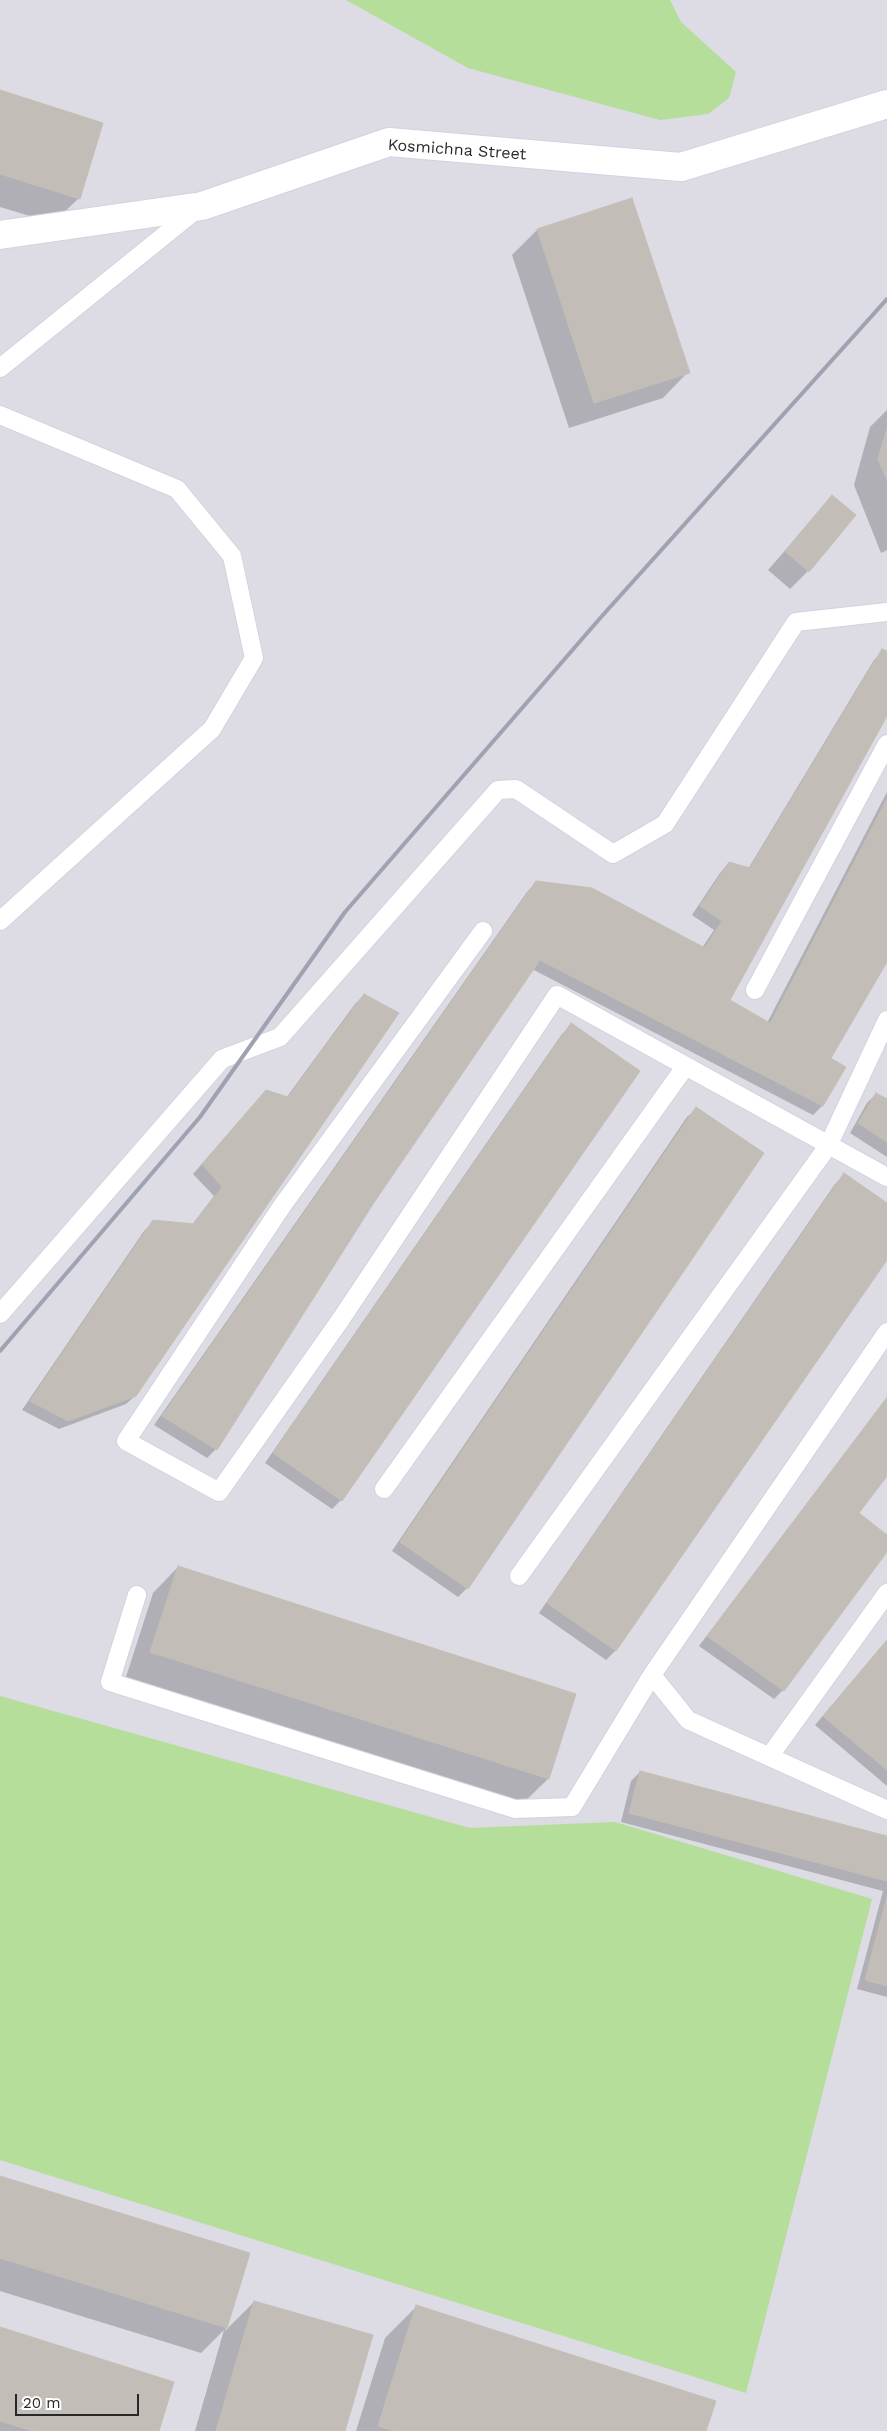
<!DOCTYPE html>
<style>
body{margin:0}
#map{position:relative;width:887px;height:2431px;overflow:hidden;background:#eae3db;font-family:"Work Sans",sans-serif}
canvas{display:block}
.scale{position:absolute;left:15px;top:2394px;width:124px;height:22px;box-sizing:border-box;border:2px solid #282828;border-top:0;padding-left:6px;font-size:15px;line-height:18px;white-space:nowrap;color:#282828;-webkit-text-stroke:4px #fff;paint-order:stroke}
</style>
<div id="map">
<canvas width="887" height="2431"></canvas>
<div class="scale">20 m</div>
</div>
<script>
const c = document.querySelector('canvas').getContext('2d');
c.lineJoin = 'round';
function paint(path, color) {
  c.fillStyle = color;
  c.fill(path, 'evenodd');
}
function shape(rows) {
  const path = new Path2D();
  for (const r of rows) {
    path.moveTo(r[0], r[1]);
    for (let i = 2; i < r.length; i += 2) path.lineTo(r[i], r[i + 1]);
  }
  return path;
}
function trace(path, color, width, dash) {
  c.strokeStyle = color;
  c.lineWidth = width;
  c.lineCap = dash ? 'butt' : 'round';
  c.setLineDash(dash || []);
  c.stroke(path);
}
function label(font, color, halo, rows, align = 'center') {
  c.font = font + ' "Work Sans",sans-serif';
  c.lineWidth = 4;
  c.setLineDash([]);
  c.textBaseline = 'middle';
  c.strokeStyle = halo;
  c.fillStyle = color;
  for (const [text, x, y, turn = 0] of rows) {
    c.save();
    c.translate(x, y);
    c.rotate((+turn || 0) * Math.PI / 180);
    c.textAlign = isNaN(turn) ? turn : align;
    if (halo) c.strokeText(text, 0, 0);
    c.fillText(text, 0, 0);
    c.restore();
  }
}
const industrial = shape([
 [0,0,887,0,887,2431,0,2431]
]);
const green = shape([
 [346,0,670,0,681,22,736,72,729,98,708,114,660,120,468,68],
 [0,1696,470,1828,615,1822,872,1899,746,2393,0,2160]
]);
const shadow = shape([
 [0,92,79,198,53,223,0,207],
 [537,230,688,372,663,398,569,428,512,255],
 [887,410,887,550,881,553,854,485,870,427],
 [832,497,808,571,790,589,768,570],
 [883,651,887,653,887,713,728,1001,767,1023,887,792,887,959,829,1059,844,1068,822,1106,813,1115,532,969,374,1200,216,1449,207,1458,154,1425,527,892,536,882,702,948,714,930,692,915,720,873,729,863,748,869,874,660],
 [364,995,136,1395,126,1404,59,1429,22,1410,144,1231,153,1222,192,1225,214,1196,193,1174,266,1091,286,1098,355,1004],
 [571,1025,341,1500,332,1509,265,1463,562,1034],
 [876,1094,887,1100,887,1157,850,1133,867,1103],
 [696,1109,467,1588,458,1597,392,1551,687,1117],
 [844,1175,887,1204,887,1258,615,1651,606,1660,539,1613,835,1184],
 [887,1397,887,1474,857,1513,887,1536,887,1550,783,1690,774,1699,699,1646],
 [178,1567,574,1695,548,1779,522,1804,126,1677,153,1593],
 [887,1640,887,1786,815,1725],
 [640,1772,887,1837,887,1997,857,1989,883,1891,621,1822,631,1781],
 [0,2177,248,2254,225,2331,254,2302,344,2431,195,2431,224,2330,201,2353,0,2291],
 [416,2307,705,2431,356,2431,385,2338],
 [0,2329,157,2431,0,2431]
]);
const building = shape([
 [0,90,103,123,80,199,0,174,0,90],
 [632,198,690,373,594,403,537,229,632,198],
 [887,428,887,480,878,459,887,428],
 [832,495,856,515,809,572,785,551,832,495],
 [882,649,887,651,887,716,730,1000,685,979,722,921,700,906,729,862,750,868,882,649],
 [887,799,887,962,831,1058,770,1024,887,799],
 [536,881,592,888,705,948,685,979,730,1000,846,1067,823,1106,540,960,375,1201,217,1450,162,1416,536,881],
 [364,994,399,1013,136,1396,68,1421,30,1401,153,1220,194,1224,222,1187,202,1164,266,1090,288,1097,364,994],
 [571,1023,640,1071,342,1501,273,1453,571,1023],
 [876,1093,887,1099,887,1142,858,1123,876,1093],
 [696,1107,764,1153,468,1589,400,1542,696,1107],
 [844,1173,887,1203,887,1260,616,1651,547,1603,844,1173],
 [887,1398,887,1476,859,1513,887,1535,887,1552,784,1691,707,1636,887,1398],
 [178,1566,576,1694,549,1779,150,1652,178,1566],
 [887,1640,887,1770,823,1716,887,1640],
 [640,1771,887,1836,887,1881,629,1813,640,1771],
 [887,1897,887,1986,865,1980,887,1897],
 [0,2176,250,2253,227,2328,0,2258,0,2176],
 [254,2301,373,2335,345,2431,216,2431,254,2301],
 [416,2305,716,2401,706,2431,394,2431,378,2426,416,2305],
 [0,2327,174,2382,159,2431,33,2431,0,2421,0,2327]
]);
const service = shape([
 [0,368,197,209],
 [0,415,177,489,232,556,254,658,212,729,0,921],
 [483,931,282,1206,126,1441,219,1492,339,1322,557,995,887,1177],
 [755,990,887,744],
 [0,1314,222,1059,280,1037,498,790,516,789,613,854,665,824,796,622,887,612],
 [887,1332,652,1675,688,1720,887,1810],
 [384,1489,685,1067],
 [519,1576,828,1146,887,1020],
 [137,1595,110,1682,515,1809,572,1807,652,1675],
 [769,1757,887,1593]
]);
const minor = shape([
 [0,235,202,206,389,142,681,167,887,104]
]);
const rail = shape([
 [0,1351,200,1117,345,912,602,616,887,299]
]);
const streetNames = [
 ["Kosmichna Street",457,150,4]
];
paint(industrial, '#dddbe3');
paint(green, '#b4de99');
paint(shadow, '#0003');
paint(building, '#c2bdb7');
trace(building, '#c5bfb5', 1);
trace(service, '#d0d4e1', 20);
trace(minor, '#d0d4e1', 30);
trace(service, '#fff', 18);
trace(minor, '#fff', 28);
trace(rail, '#9ea2b2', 4);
label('16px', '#282828', '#fff', streetNames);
</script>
